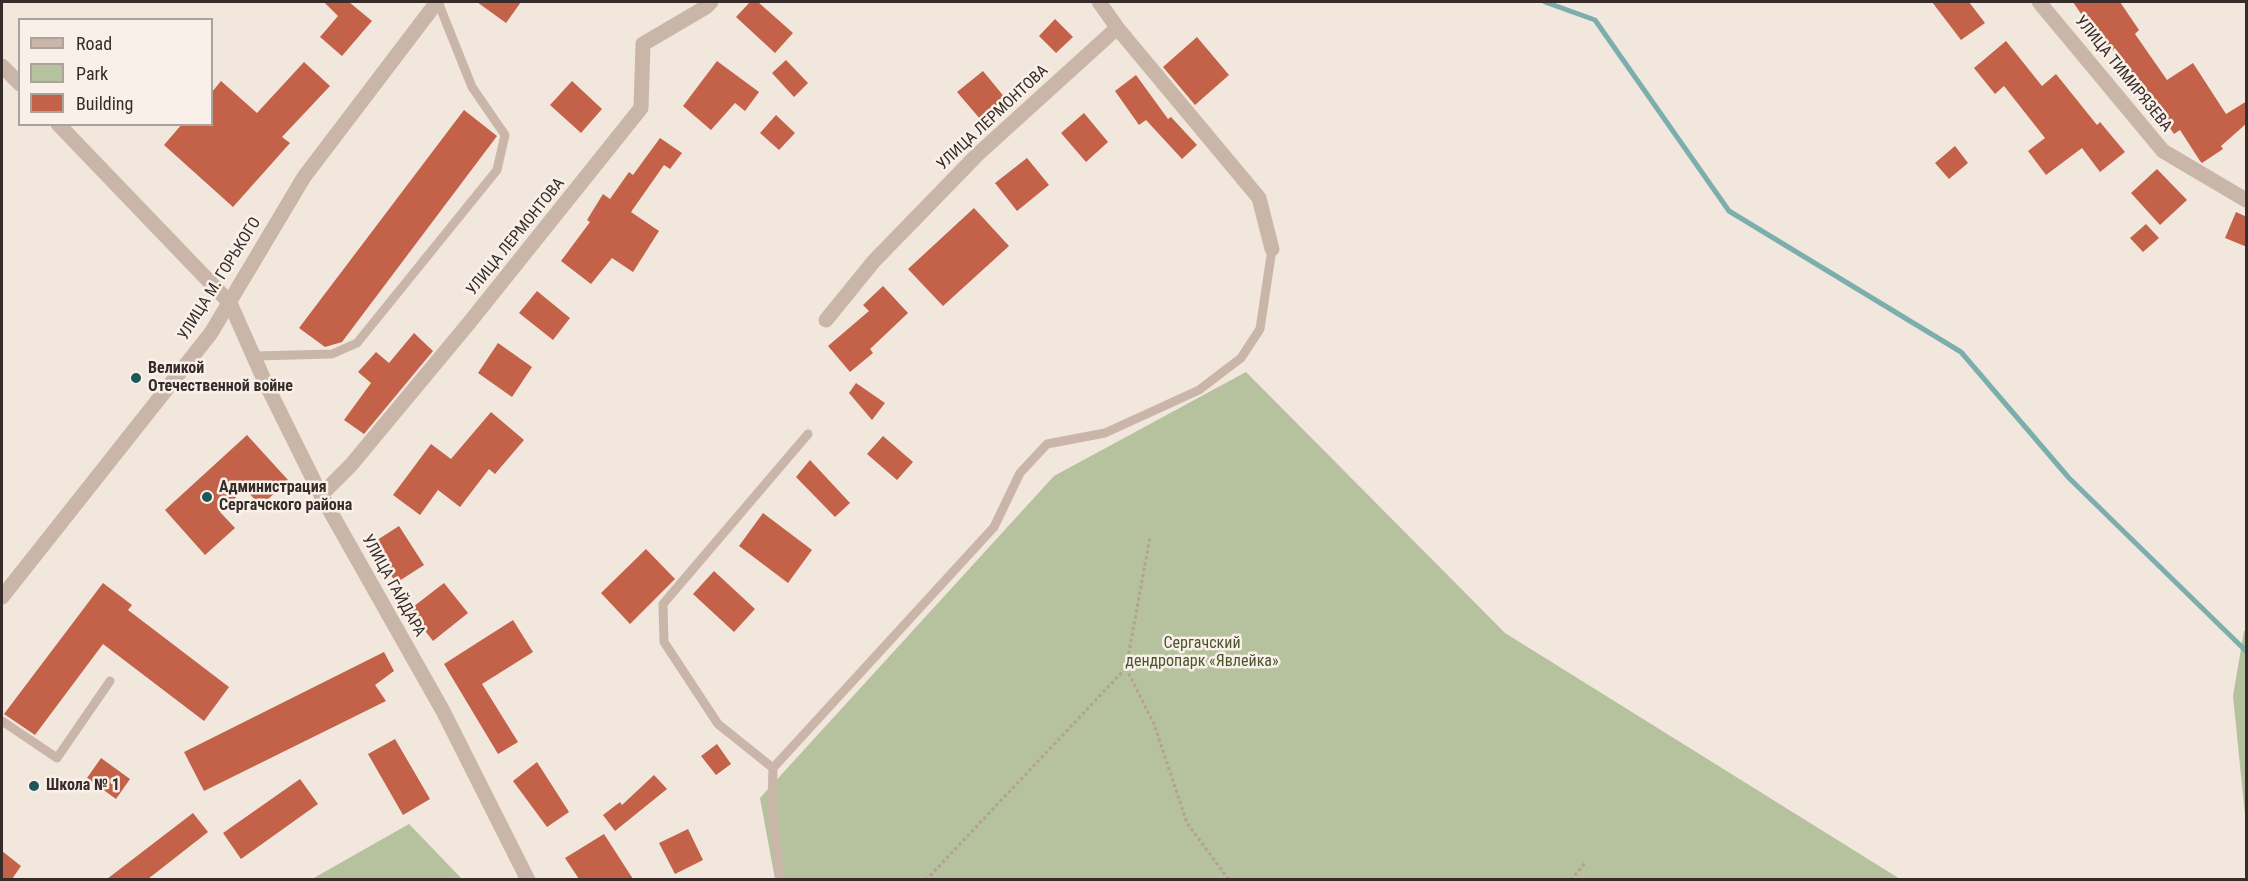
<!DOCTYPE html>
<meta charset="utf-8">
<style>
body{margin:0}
#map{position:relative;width:2248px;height:881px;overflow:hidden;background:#f2e7dd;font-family:"Roboto Condensed",sans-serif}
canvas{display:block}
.frame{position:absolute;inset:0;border:3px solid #372c29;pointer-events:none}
.legend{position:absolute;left:18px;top:18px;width:195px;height:108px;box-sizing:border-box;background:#f9f1e9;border:2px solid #aba29c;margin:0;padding:8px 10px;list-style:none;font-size:18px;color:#372c29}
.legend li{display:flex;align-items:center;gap:12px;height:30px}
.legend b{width:30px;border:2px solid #aba29c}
</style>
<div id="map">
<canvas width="2248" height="881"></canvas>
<div class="frame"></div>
<ul class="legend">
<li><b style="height:8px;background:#cab6a9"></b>Road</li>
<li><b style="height:16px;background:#b6c19d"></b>Park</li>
<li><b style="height:16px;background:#c36149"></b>Building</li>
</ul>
</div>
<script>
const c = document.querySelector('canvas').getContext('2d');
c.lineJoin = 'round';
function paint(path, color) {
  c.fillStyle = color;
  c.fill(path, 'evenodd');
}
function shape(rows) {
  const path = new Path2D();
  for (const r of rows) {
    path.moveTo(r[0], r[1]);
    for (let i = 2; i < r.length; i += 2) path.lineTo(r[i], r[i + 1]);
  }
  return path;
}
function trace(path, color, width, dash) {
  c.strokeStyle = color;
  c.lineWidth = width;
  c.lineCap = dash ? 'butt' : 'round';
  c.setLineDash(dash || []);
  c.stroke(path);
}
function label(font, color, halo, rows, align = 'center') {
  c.font = font + ' "Roboto Condensed",sans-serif';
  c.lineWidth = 5;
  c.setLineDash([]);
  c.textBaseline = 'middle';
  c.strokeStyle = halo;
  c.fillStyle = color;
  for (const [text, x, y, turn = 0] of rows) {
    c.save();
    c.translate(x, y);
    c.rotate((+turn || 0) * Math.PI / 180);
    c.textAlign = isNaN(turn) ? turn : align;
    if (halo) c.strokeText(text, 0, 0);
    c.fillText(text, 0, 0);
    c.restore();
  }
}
const green = shape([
 [1246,372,1505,633,1900,879,775,879,760,798,1054,476],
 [2246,630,2246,825,2233,696,2244,631],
 [409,824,462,879,312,879]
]);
const stream = shape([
 [1545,2,1595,20,1729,211,1961,352,2069,478,2246,651]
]);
const building = shape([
 [324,2,349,2,372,21,342,56,320,37,338,16],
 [477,2,521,2,506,23],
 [750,2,758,2,793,33,775,53,736,17],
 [1932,2,1969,2,1985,23,1961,40],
 [2073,2,2120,2,2139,30,2135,34,2167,80,2193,63,2226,114,2247,101,2247,123,2221,146,2223,149,2202,163,2200,161,2180,130,2174,134,2115,48,2108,54],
 [1055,19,1073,37,1056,53,1039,36],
 [1197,37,1229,75,1195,105,1163,67],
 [2006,41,2042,86,2056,74,2097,125,2100,122,2125,152,2100,172,2082,148,2046,175,2028,151,2045,138,2004,86,1995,94,1974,68],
 [786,60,808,83,794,97,772,73],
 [717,61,759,92,745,111,735,103,711,130,683,106],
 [304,62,330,86,282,137,290,143,233,207,164,145,182,124,212,124,212,92,221,81,257,113],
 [983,71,1006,99,981,120,957,92],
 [1136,75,1168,119,1171,117,1197,145,1182,159,1146,120,1139,125,1115,91],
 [572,81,602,109,581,133,550,105],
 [464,110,497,136,342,342,325,347,299,328],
 [1084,113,1108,142,1086,162,1061,133],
 [776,115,795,133,779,150,760,133],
 [660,138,682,153,670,169,664,165,631,212,659,231,633,272,612,258,591,284,561,261,590,222,587,220,603,194,610,199,629,172,633,175],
 [1955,146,1968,163,1949,179,1935,163],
 [1027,158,1049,185,1017,211,995,183],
 [2157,169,2187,200,2160,225,2131,193],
 [974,208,1009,246,943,306,908,269],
 [2236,212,2247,217,2247,247,2225,238],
 [2146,224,2159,238,2143,252,2130,238],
 [883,286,908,313,870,349,873,353,850,372,828,346,869,311,863,305],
 [537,291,570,318,553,340,519,313],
 [414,333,433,351,364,434,344,420,371,383,358,372,376,352,389,363],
 [498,343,532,367,512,397,478,373],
 [856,383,885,403,872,420,849,393],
 [491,412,524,440,495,474,489,469,460,507,438,490,420,515,393,495,431,444,451,459],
 [247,435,288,480,261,506,245,489,220,512,235,528,205,555,165,510],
 [883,436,913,462,897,480,867,454],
 [810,460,850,503,835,517,796,477],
 [763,513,812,550,788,583,739,546],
 [399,526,424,565,396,583,371,544],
 [646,549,675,579,630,624,601,593],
 [714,571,755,609,734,632,693,594],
 [103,583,132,605,128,610,229,687,204,721,103,644,35,735,4,714],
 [444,583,468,613,433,641,409,610],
 [513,620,533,652,482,684,518,742,498,754,444,664],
 [384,652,394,671,375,685,386,701,204,791,184,752],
 [395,739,430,799,403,815,368,754],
 [717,744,731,764,716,775,701,756],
 [101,758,130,779,116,799,87,778],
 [537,762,569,812,547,827,513,781],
 [654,775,667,789,615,831,603,815,620,802,622,805],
 [300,779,318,804,241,859,223,833],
 [193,813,208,832,148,879,107,879],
 [688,829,703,860,675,874,659,843],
 [604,834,633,879,579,879,565,858],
 [2,851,21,866,12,879,2,879]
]);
const path = shape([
 [1126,668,1154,724,1187,823,1229,880],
 [926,880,1126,668,1150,537],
 [1571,880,1585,863]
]);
const service = shape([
 [256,356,332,354,357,343,497,170,505,135,472,87,438,2],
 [2,721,57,758,110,681],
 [773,768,718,724,664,642,663,604,808,434],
 [780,880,772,805,773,768,994,527,1020,473,1047,444,1105,433,1199,390,1241,358,1260,329,1272,249]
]);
const minor = shape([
 [1099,2,1119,30,1259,198,1272,249],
 [2039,2,2163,151,2246,200],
 [2,66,20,84],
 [58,124,230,303,265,382,321,495,443,711,528,880],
 [826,320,874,261,978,154,1117,28],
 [321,495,351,465,469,323,641,108,643,44,706,7,711,2],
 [2,597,211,333,304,177,437,2]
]);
const markers = [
 [136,378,6,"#1f5758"],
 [207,497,6,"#1f5758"],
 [34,786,6,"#1f5758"]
];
const streetNames = [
 ["УЛИЦА ТИМИРЯЗЕВА",2123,74,51],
 ["УЛИЦА ЛЕРМОНТОВА",993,118,-43],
 ["УЛИЦА ЛЕРМОНТОВА",516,237,-51],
 ["УЛИЦА М. ГОРЬКОГО",220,279,-58],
 ["УЛИЦА ГАЙДАРА",393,586,61]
];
const poiNames = [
 ["Великой",148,369],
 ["Отечественной войне",148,387],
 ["Администрация",219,488],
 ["Сергачского района",219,506],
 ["Школа № 1",46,786]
];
const parkNames = [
 ["Сергачский",1202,644],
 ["дендропарк «Явлейка»",1202,662]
];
paint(green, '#b6c19d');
trace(stream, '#7caeae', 5);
paint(building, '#c36149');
trace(path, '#b5a093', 3, [3, 3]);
trace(service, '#cab6a9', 9);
trace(minor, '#cab6a9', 15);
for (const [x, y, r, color] of markers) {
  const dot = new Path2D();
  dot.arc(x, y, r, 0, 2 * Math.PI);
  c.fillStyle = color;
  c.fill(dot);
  trace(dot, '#f9f1e9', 2);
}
label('16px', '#372c29', '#f9f1e9', streetNames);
label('bold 16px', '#372c29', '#f9f1e9', poiNames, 'left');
label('16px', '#48552d', '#f9f1e9', parkNames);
</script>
